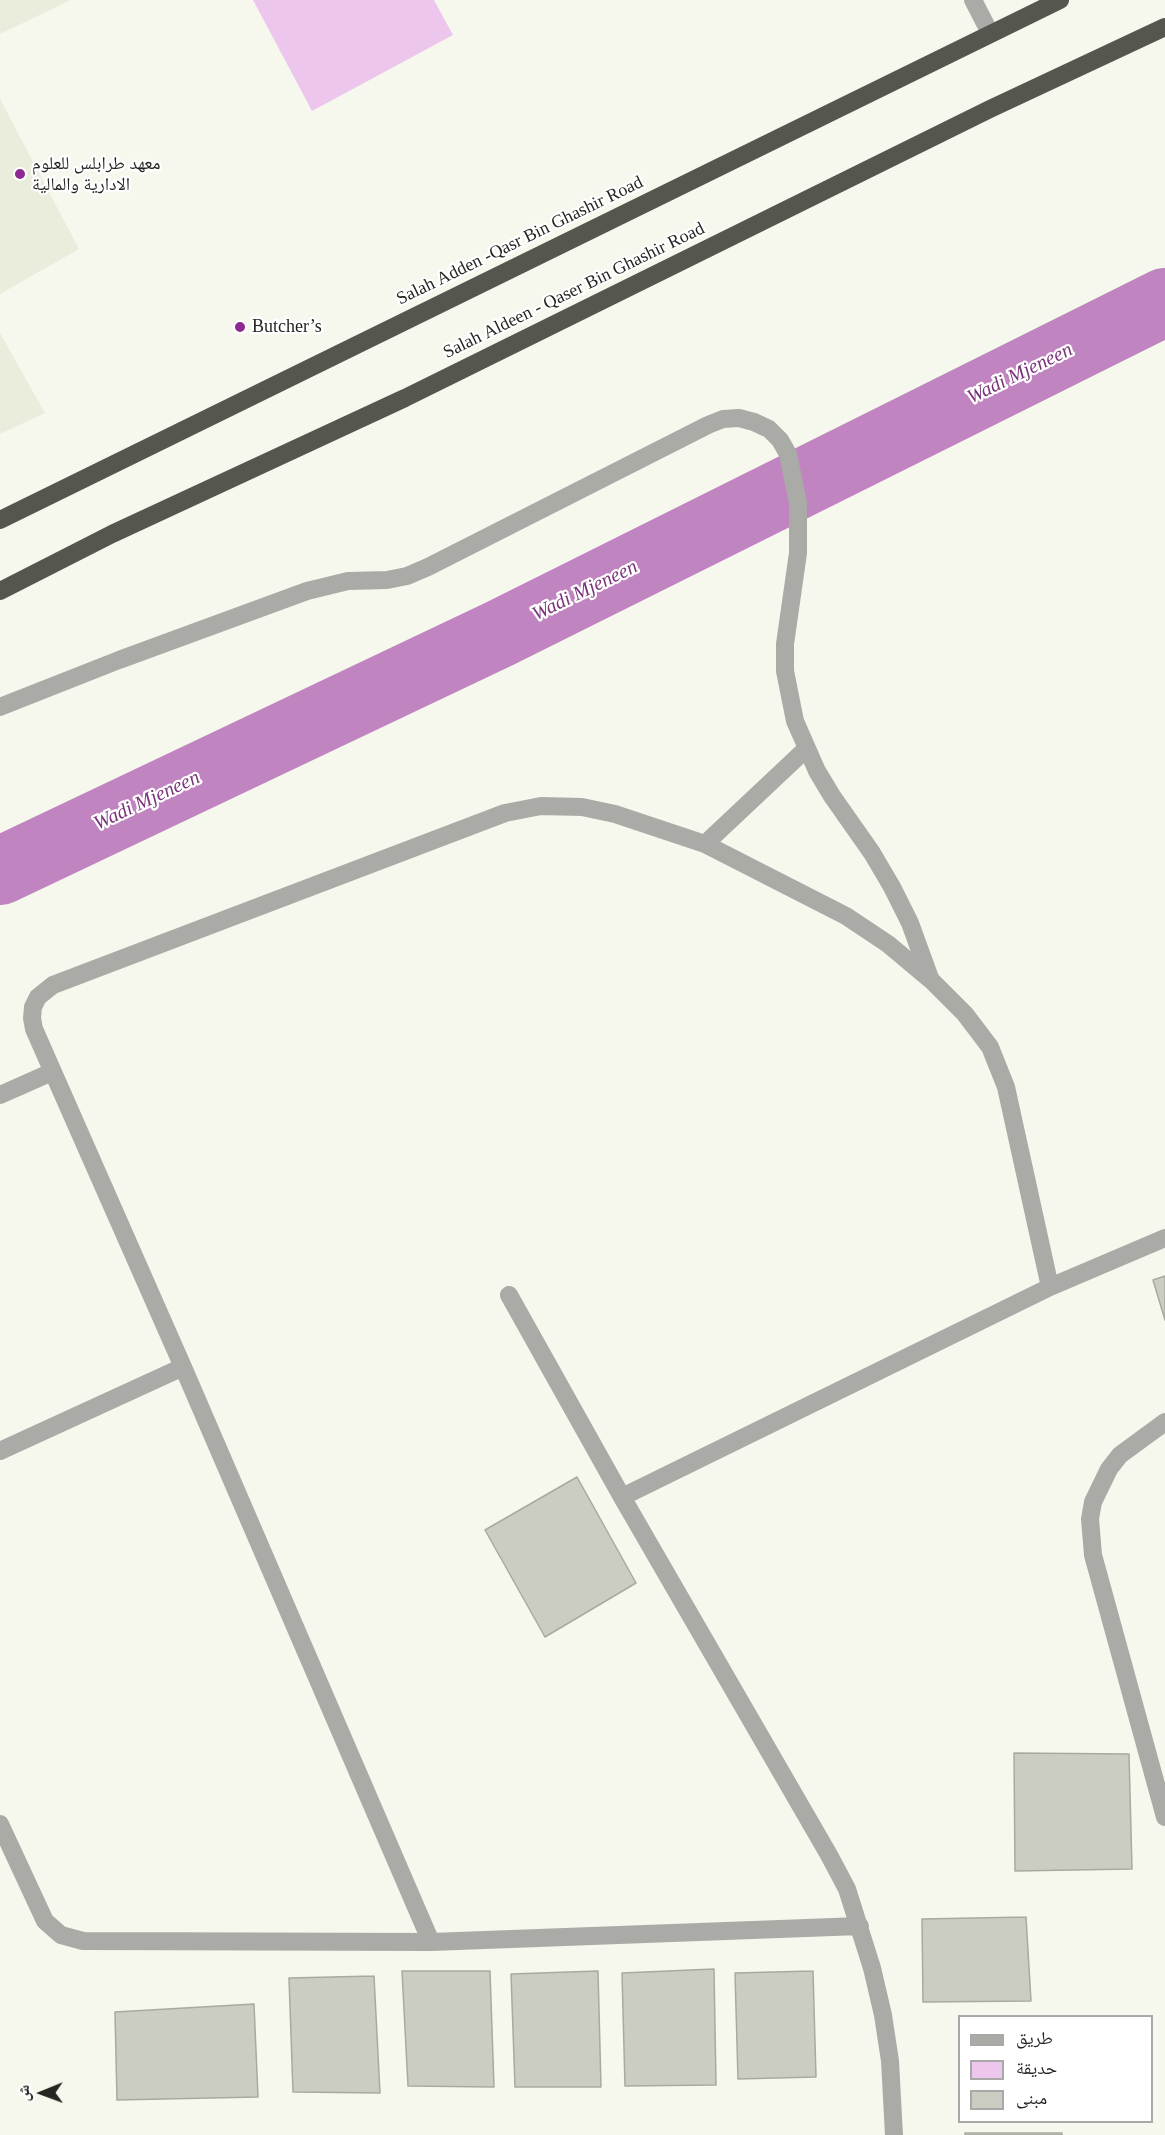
<!DOCTYPE html>
<meta charset="utf-8">
<style>
body{margin:0}
#map{position:relative;width:1165px;height:2135px;overflow:hidden;background:#f6f8ed;font-family:"Times New Roman","Noto Naskh Arabic",serif}
canvas{display:block}
.legend{position:absolute;left:958px;top:2015px;width:195px;height:108px;box-sizing:border-box;background:#fff;border:2px solid #a8a8a7;margin:0;padding:8px 10px;list-style:none;font-size:18px;color:#252622}
.legend li{display:flex;align-items:center;gap:12px;height:30px}
.legend b{width:30px;border:2px solid #a8a8a7}
.north{position:absolute;left:12px;top:2063px;width:60px;height:60px;-webkit-text-stroke:4px #fff;paint-order:stroke;rotate:269deg;font-size:16px;font-weight:700;line-height:24px;text-align:center;color:#252622}
.north::after{content:'';display:block;margin:auto;width:21px;height:27px;background:#252622;clip-path:polygon(50% 0,100% 100%,50% 72%,0 100%)}
</style>
<div id="map">
<canvas width="1165" height="2135"></canvas>
<ul class="legend">
<li><b style="height:8px;background:#aaaba6"></b>طريق</li>
<li><b style="height:16px;background:#edc6ed"></b>حديقة</li>
<li><b style="height:16px;background:#cbcdc3"></b>مبنى</li>
</ul>
<div class="north">ش</div>
</div>
<script>
const c = document.querySelector('canvas').getContext('2d');
c.lineJoin = 'round';
function paint(path, color) {
  c.fillStyle = color;
  c.fill(path, 'evenodd');
}
function shape(rows) {
  const path = new Path2D();
  for (const r of rows) {
    path.moveTo(r[0], r[1]);
    for (let i = 2; i < r.length; i += 2) path.lineTo(r[i], r[i + 1]);
  }
  return path;
}
function trace(path, color, width, dash) {
  c.strokeStyle = color;
  c.lineWidth = width;
  c.lineCap = dash ? 'butt' : 'round';
  c.setLineDash(dash || []);
  c.stroke(path);
}
function label(font, color, halo, rows, align = 'center') {
  c.font = font + ' "Times New Roman","Noto Naskh Arabic",serif';
  c.lineWidth = 4.5;
  c.setLineDash([]);
  c.textBaseline = 'middle';
  c.strokeStyle = halo;
  c.fillStyle = color;
  for (const [text, x, y, turn = 0] of rows) {
    c.save();
    c.translate(x, y);
    c.rotate((+turn || 0) * Math.PI / 180);
    c.textAlign = isNaN(turn) ? turn : align;
    if (halo) c.strokeText(text, 0, 0);
    c.fillText(text, 0, 0);
    c.restore();
  }
}
const built = shape([
 [0,0,71,0,0,34],
 [0,99,79,249,0,294],
 [0,333,45,413,0,434]
]);
const green = shape([
 [253,0,434,0,453,35,312,111]
]);
const river = shape([
 [0,871,499,634,1165,302]
]);
const building = shape([
 [1165,1276,1165,1320,1153,1280,1165,1276],
 [577,1477,636,1583,545,1637,485,1530,577,1477],
 [1014,1753,1129,1754,1132,1869,1015,1871,1014,1753],
 [1026,1917,1031,2001,923,2002,922,1919,1026,1917],
 [714,1969,716,2085,625,2086,622,1973,714,1969],
 [402,1971,490,1971,494,2087,408,2086,402,1971],
 [598,1971,601,2087,515,2087,511,1974,598,1971],
 [813,1971,816,2077,738,2079,735,1973,813,1971],
 [374,1976,380,2093,293,2092,289,1978,374,1976],
 [254,2004,258,2097,117,2100,115,2012,254,2004],
 [965,2133,1062,2133,1062,2135,965,2135,965,2133]
]);
const street = shape([
 [973,0,990,33],
 [0,707,119,660,307,591,348,581,387,580,407,576,428,567,708,425,723,419,739,418,754,422,769,429,780,440,788,454,798,503,798,553,785,644,785,671,795,721,817,771,832,796,872,853,892,887,910,923,930,978],
 [705,844,806,749],
 [0,1095,52,1072],
 [509,1295,622,1497,829,1855,847,1889,872,1968,883,2015,890,2061,894,2135],
 [1165,1422,1120,1455,1109,1469,1093,1502,1090,1519,1093,1555,1165,1817],
 [0,1451,183,1367],
 [622,1497,1050,1287,1165,1238],
 [0,1824,45,1921,61,1935,83,1941,431,1942,860,1926],
 [431,1942,183,1367,34,1029,32,1018,33,1007,38,997,53,985,505,813,541,806,582,807,615,814,705,844,846,916,888,944,931,980,965,1014,990,1047,1006,1087,1050,1287]
]);
const highway = shape([
 [0,520,1060,0],
 [0,591,112,534,405,398,990,109,1165,27]
]);
const markers = [
 [20,174,6,"#8d2990"],
 [240,327,6,"#8d2990"]
];
const poiNames = [
 ["معهد طرابلس للعلوم",32,164],
 ["الادارية والمالية",32,185],
 ["Butcher’s",252,327]
];
const streetNames = [
 ["Salah Adden -Qasr Bin Ghashir Road",520,241,-26],
 ["Salah Aldeen - Qaser Bin Ghashir Road",574,291,-26]
];
const waterNames = [
 ["Wadi Mjeneen",1020,374,-26],
 ["Wadi Mjeneen",585,591,-26],
 ["Wadi Mjeneen",147,801,-25]
];
paint(built, '#eaeddb');
paint(green, '#edc6ed');
trace(river, '#c084c0', 68);
paint(building, '#cbcdc3');
trace(building, '#a8aaa0', 1.5);
trace(street, '#aaaba6', 18);
trace(highway, '#55574e', 18);
for (const [x, y, r, color] of markers) {
  const dot = new Path2D();
  dot.arc(x, y, r, 0, 2 * Math.PI);
  c.fillStyle = color;
  c.fill(dot);
  trace(dot, '#fff', 2);
}
label('18px', '#252622', '#fff', poiNames, 'left');
label('18px', '#252622', '#fff', streetNames);
label('italic 20px', '#79327b', '#fff', waterNames);
</script>
